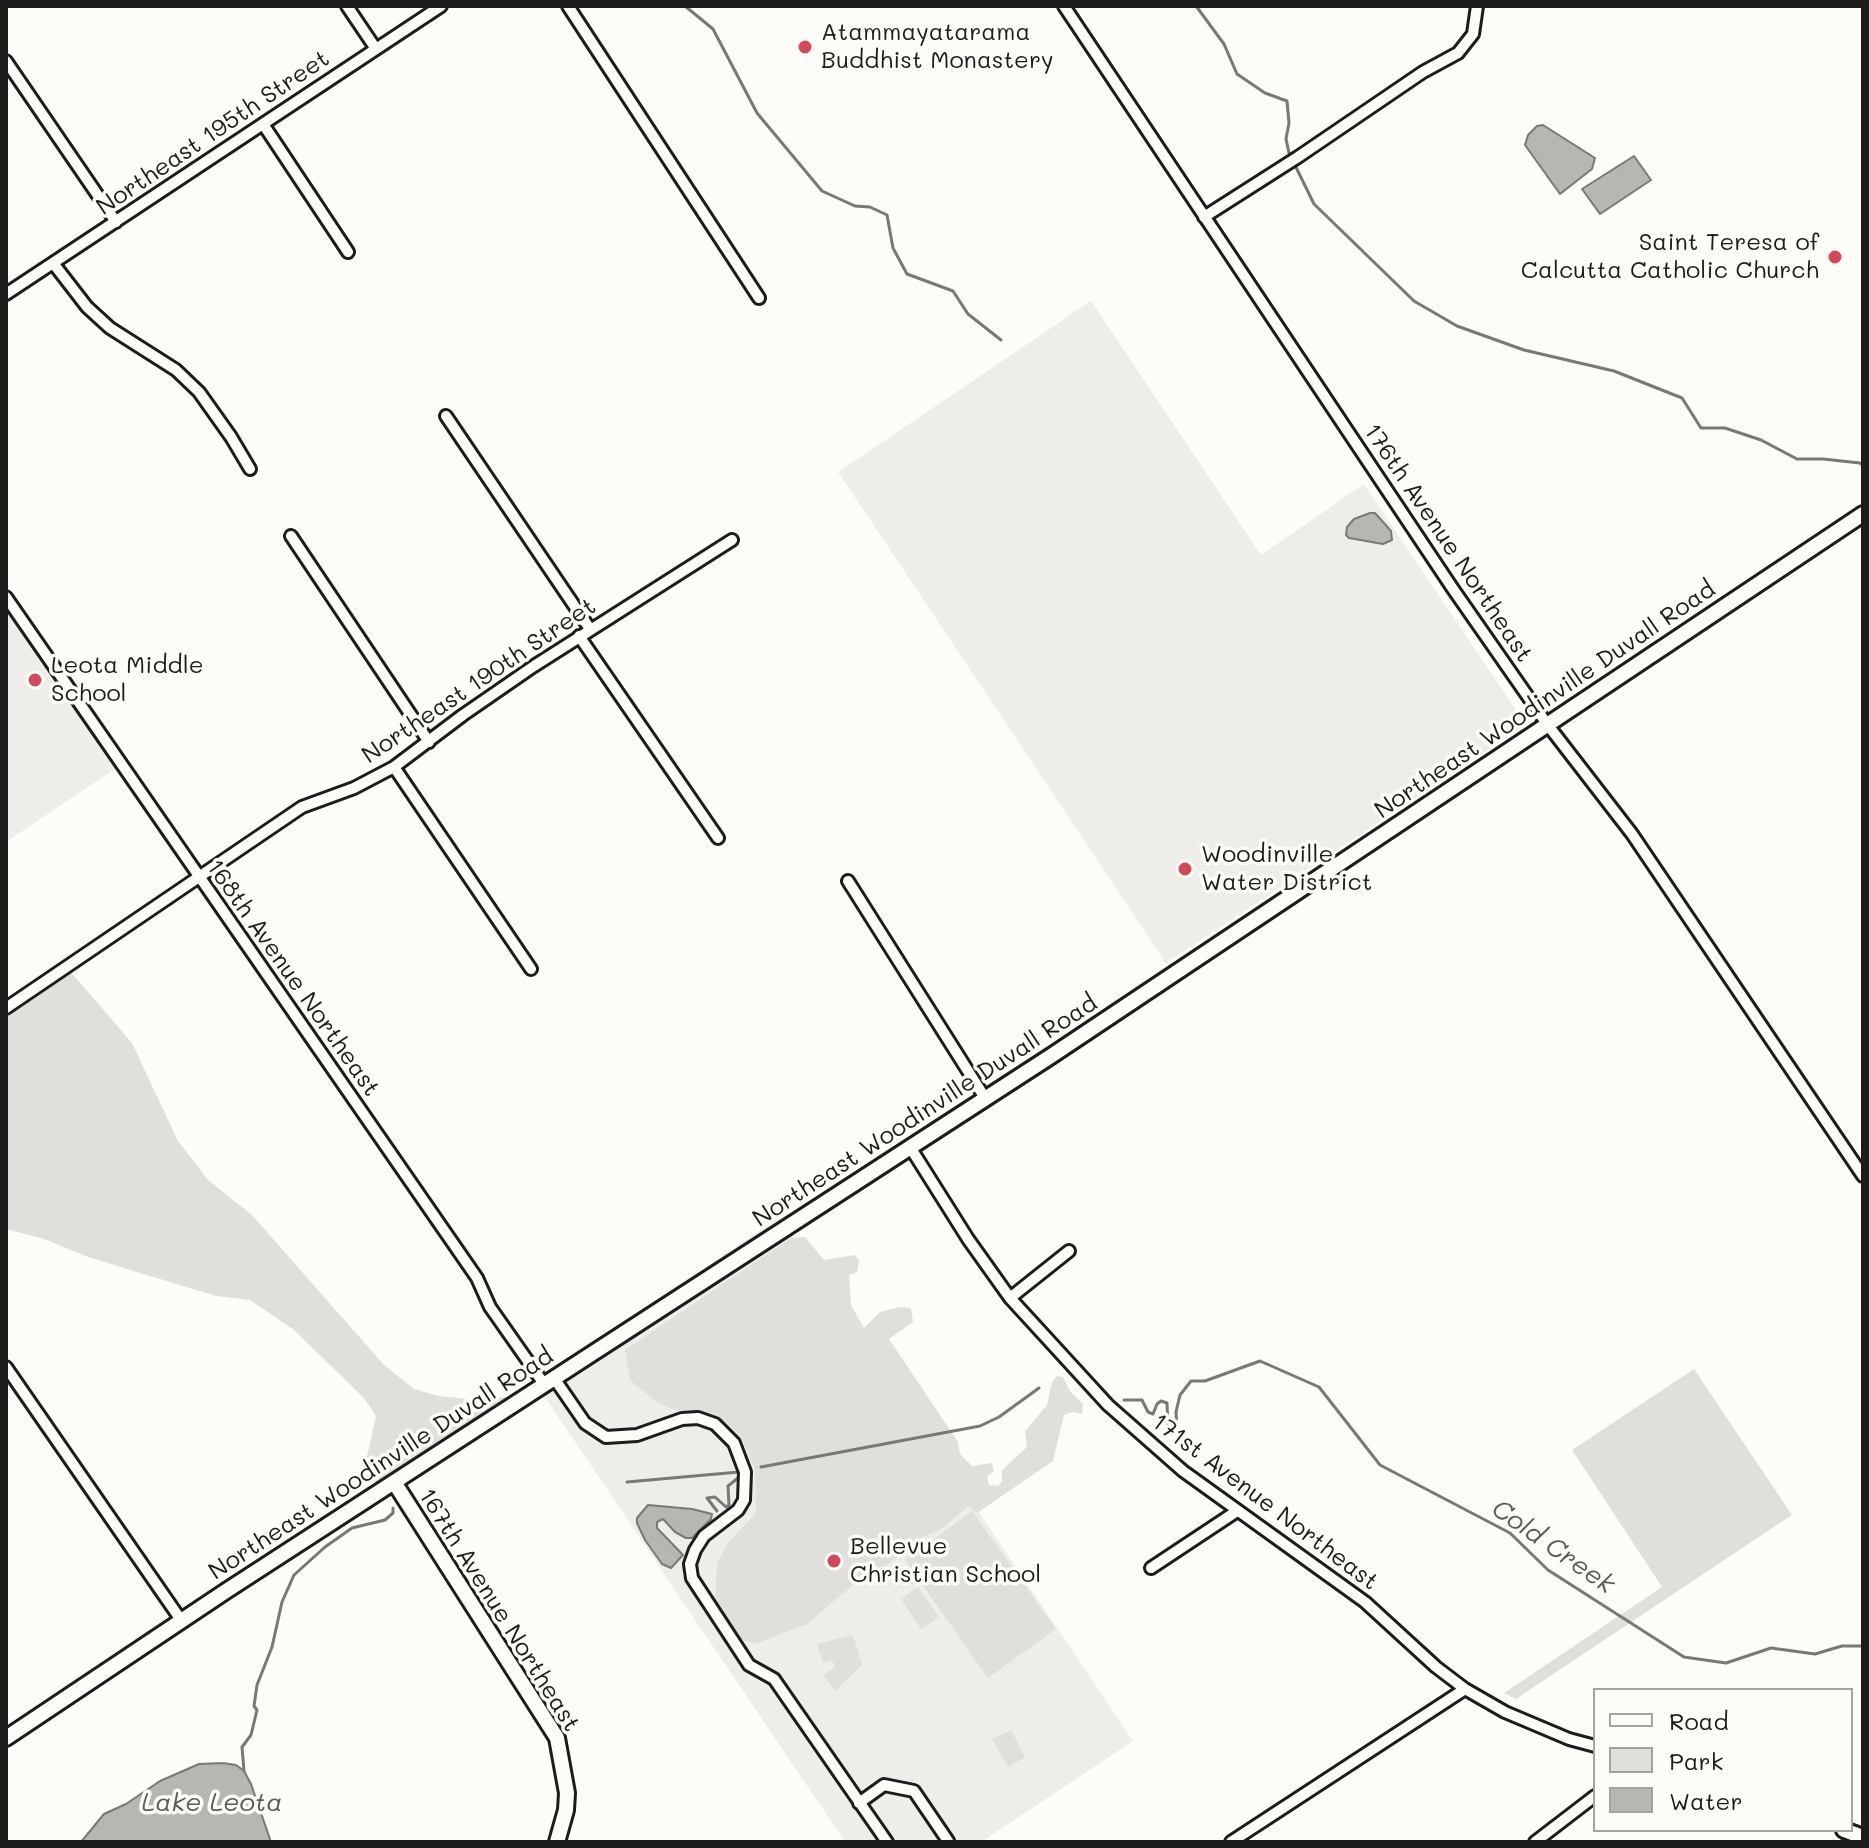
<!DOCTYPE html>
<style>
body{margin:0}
#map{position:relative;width:1869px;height:1848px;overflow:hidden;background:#fdfcf7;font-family:Mali,sans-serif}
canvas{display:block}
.frame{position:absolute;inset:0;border:8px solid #1c1c1c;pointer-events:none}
.legend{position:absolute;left:1593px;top:1688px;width:260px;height:144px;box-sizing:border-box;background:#fdfcf7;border:2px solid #a3a29f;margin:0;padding:10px 14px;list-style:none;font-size:24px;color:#1c1c1c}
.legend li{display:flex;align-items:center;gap:16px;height:40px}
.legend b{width:40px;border:2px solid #a3a29f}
</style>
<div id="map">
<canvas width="1869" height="1848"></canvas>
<div class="frame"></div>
<ul class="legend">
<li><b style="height:10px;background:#fdfcf7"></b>Road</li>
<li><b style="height:22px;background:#e0dfdb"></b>Park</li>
<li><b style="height:22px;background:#b7b6b2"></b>Water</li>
</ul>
</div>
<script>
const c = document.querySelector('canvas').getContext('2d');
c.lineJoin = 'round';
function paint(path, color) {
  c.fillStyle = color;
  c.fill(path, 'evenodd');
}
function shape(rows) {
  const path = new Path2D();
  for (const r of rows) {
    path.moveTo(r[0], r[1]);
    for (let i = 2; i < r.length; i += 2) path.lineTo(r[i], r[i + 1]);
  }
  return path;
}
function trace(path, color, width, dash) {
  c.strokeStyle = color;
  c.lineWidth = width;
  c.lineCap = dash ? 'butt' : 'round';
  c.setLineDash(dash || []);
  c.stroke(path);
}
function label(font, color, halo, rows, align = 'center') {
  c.font = font + ' Mali,sans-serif';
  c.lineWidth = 7;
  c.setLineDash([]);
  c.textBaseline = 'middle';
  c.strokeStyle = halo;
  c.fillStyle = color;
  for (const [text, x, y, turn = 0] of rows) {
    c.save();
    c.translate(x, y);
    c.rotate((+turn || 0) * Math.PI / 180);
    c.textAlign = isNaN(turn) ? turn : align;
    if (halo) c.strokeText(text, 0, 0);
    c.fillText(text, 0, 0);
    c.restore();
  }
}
const built = shape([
 [1091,301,1261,555,1364,484,1526,725,1166,963,838,472],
 [6,596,122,764,6,842],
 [780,1217,1133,1741,981,1842,845,1842,534,1381]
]);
const green = shape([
 [70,971,132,1043,178,1141,208,1180,252,1215,384,1365,414,1389,439,1396,476,1400,514,1396,382,1483,362,1479,376,1416,364,1398,294,1330,250,1300,216,1296,88,1257,44,1239,6,1229,6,1012],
 [805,1237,824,1260,855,1255,859,1261,857,1272,849,1275,851,1305,864,1328,880,1312,900,1307,911,1308,913,1322,889,1339,958,1442,960,1454,972,1466,992,1463,994,1471,987,1476,989,1485,998,1486,1002,1481,1002,1470,1027,1447,1025,1431,1047,1405,1052,1382,1057,1376,1063,1377,1070,1391,1083,1404,1082,1414,1073,1412,1064,1415,1053,1461,977,1513,969,1506,941,1529,921,1538,874,1575,868,1572,807,1624,755,1644,739,1639,715,1600,717,1563,728,1543,756,1513,755,1470,740,1435,716,1415,672,1409,655,1401,630,1380,625,1350,791,1238],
 [1694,1369,1792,1515,1516,1699,1504,1693,1662,1587,1572,1450],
 [972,1511,1056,1629,988,1678,905,1560],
 [918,1587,939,1617,921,1629,901,1599],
 [853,1635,862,1665,835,1691,823,1675,835,1667,832,1660,823,1663,817,1644],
 [1011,1730,1025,1757,1008,1767,992,1739]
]);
const water = shape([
 [1543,125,1595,158,1592,169,1560,194,1525,145,1528,135,1537,126,1543,125],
 [1634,156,1651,180,1600,214,1582,189,1634,156],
 [1370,513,1375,513,1391,531,1392,540,1383,544,1349,538,1346,535,1347,527,1354,519,1370,513],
 [648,1505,692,1509,712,1514,711,1519,692,1538,686,1538,675,1532,663,1519,657,1522,657,1528,683,1555,671,1568,662,1564,645,1540,637,1523,637,1518,648,1505],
 [223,1763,236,1765,244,1771,251,1784,271,1842,81,1842,104,1814,126,1804,160,1781,199,1764,223,1763]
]);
const stream = shape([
 [685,6,713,29,757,113,822,191,855,206,870,207,887,215,893,248,907,274,953,291,968,314,1001,340],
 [1196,6,1224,44,1237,74,1265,93,1287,101,1289,123,1286,139,1289,153,1314,204,1414,301,1457,326,1524,350,1614,371,1682,398,1701,428,1725,428,1761,440,1797,459,1823,459,1860,463,1863,466],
 [1124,1400,1142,1400,1148,1412,1153,1414,1157,1404,1161,1401,1167,1403,1168,1427,1173,1433,1177,1432,1176,1412,1180,1395,1191,1381,1205,1381,1260,1361,1319,1387,1380,1465,1510,1533,1548,1570,1684,1657,1726,1663,1771,1648,1815,1654,1842,1646,1863,1646],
 [761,1467,980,1426,999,1417,1039,1388],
 [627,1482,739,1472],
 [717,1511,707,1498,715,1497,726,1507,729,1505,728,1486,738,1478,739,1472],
 [244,1771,242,1747,251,1735,257,1710,254,1706,257,1685,272,1647,282,1602,294,1575,325,1547,352,1528,385,1520,393,1513,393,1508]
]);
const street = shape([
 [347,6,376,49],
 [568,6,759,298],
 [1064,6,1453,589,1547,724,1632,834,1863,1176],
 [6,61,116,222],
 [263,124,348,252],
 [1204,217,1298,157,1423,72,1458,53,1473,34,1477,6],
 [53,263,87,307,110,328,176,370,199,392,231,437,250,469],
 [6,294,441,6],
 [446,416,590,629],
 [291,536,429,742],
 [6,597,477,1278,490,1307,544,1384],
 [579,636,718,838],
 [394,767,531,969],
 [848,881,985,1098],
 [6,1008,302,807,354,788,394,767,463,715,534,666,732,540],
 [910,1147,968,1239,1010,1298,1108,1405,1183,1471,1365,1602,1436,1667,1465,1689,1505,1712,1569,1739,1595,1746],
 [1010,1298,1069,1251],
 [6,1367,181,1620],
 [554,1378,585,1423,606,1437,637,1435,682,1419,698,1418,715,1424,734,1443,745,1472,744,1500,738,1510,704,1536,695,1550,690,1564,692,1578,749,1665,774,1679,887,1842],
 [1151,1568,1237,1511],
 [859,1803,884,1785,914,1791,948,1841,946,1842],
 [1231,1842,1465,1689],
 [1535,1842,1595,1796]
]);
const secondary = shape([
 [394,1482,557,1738,567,1793,566,1810,557,1842],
 [6,1738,226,1591,1051,1056,1863,514],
 [1844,1830,1863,1837]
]);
const markers = [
 [805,47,8,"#d1495b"],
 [1835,257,8,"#d1495b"],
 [35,680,8,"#d1495b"],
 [1185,869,8,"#d1495b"],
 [834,1561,8,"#d1495b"]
];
const poiNames = [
 ["Atammayatarama",821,33],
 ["Buddhist Monastery",821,61],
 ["Saint Teresa of",1819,243,"right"],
 ["Calcutta Catholic Church",1819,271,"right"],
 ["Leota Middle",51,666],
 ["School",51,694],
 ["Woodinville",1201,855],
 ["Water District",1201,883],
 ["Bellevue",850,1547],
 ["Christian School",850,1575]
];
const streetNames = [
 ["Northeast 195th Street",213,133,-34],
 ["176th Avenue Northeast",1448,543,56],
 ["Northeast 190th Street",479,681,-34],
 ["Northeast Woodinville Duvall Road",1545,700,-34],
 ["168th Avenue Northeast",293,978,55],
 ["Northeast Woodinville Duvall Road",925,1111,-33],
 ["Northeast Woodinville Duvall Road",381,1464,-33],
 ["171st Avenue Northeast",1265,1502,37],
 ["167th Avenue Northeast",499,1610,58]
];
const waterNames = [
 ["Cold Creek",1553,1547,35],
 ["Lake Leota",212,1803]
];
paint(built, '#eeede9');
paint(green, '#e0dfdb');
paint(water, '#b7b6b2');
trace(water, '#797876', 2);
trace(stream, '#797876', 3);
trace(street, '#1c1c1c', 16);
trace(secondary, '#1c1c1c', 20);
trace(street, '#fdfcf7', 10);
trace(secondary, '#fdfcf7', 14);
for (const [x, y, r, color] of markers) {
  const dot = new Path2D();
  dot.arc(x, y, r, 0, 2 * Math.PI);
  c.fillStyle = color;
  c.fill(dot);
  trace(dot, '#fdfcf7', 3);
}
label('24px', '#1c1c1c', '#fdfcf7', poiNames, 'left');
label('24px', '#1c1c1c', '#fdfcf7', streetNames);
label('italic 26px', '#5a5a58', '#fdfcf7', waterNames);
</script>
